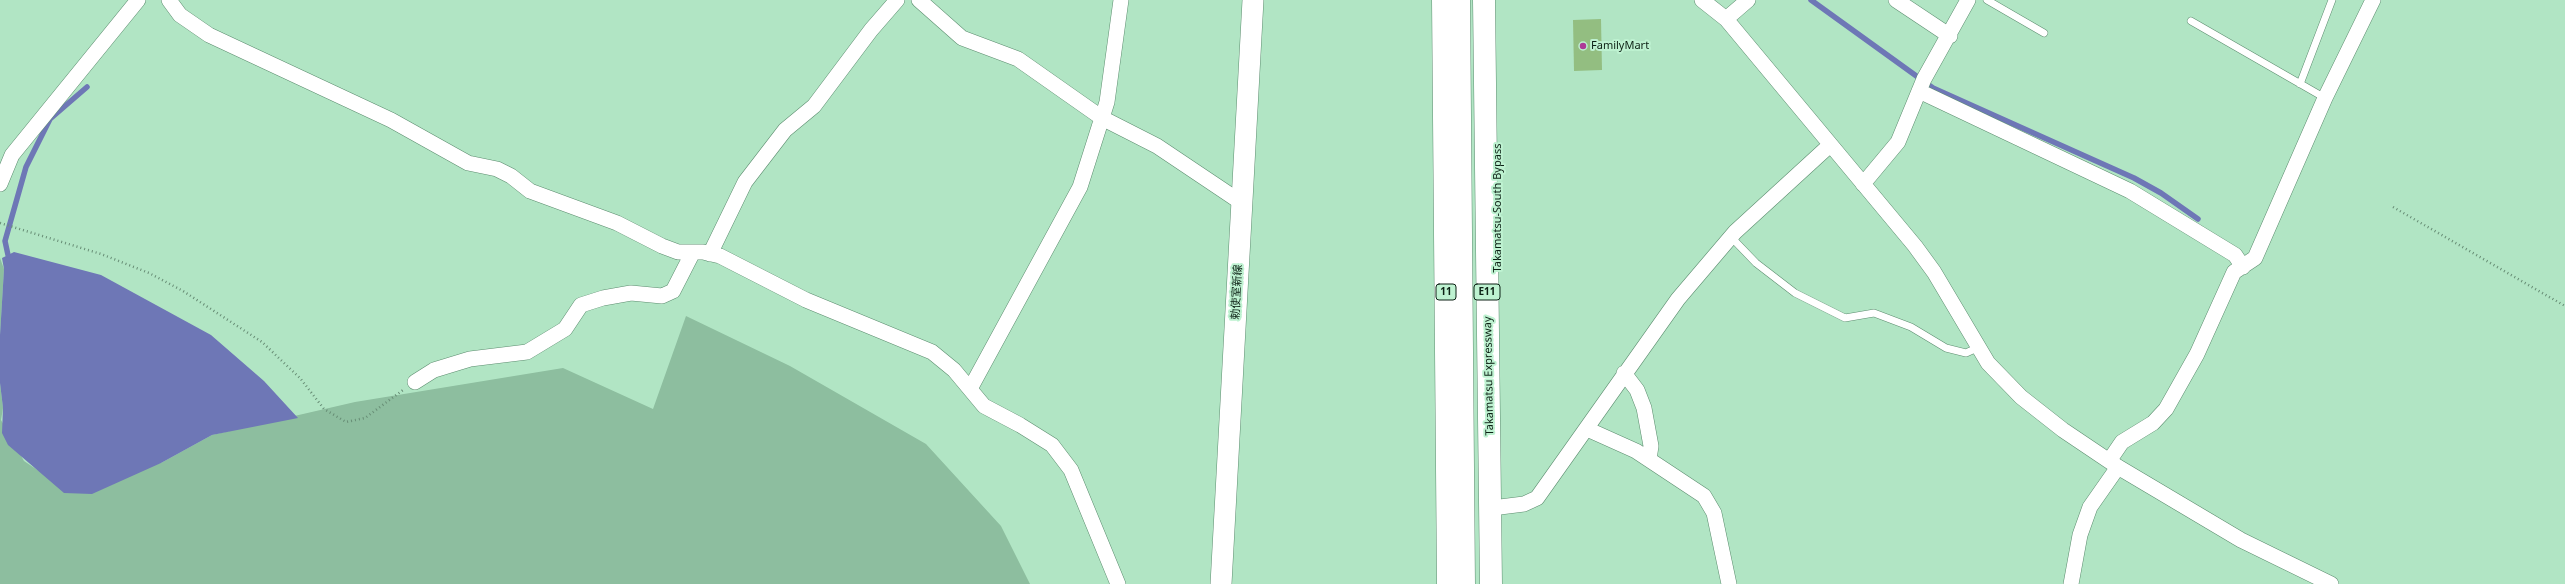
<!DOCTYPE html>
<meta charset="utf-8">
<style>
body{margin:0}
canvas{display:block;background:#b1e5c4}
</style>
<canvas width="2565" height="584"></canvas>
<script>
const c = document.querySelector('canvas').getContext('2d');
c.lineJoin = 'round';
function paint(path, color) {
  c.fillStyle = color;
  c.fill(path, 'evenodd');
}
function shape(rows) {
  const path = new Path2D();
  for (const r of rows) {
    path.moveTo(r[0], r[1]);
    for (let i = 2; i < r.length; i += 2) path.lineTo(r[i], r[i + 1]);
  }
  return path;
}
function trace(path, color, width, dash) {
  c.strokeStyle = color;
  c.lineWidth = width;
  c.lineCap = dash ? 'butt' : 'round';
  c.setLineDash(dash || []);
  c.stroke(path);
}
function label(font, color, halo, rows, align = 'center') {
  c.font = font + ' "Noto Sans","Noto Sans JP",sans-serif';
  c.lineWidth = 4;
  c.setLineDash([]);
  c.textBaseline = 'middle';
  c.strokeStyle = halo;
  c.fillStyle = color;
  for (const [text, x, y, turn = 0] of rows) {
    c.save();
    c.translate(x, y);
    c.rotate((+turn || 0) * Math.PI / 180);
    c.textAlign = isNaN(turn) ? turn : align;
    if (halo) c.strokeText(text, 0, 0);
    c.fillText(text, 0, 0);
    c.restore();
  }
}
const green = shape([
 [0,258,4,269,0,335],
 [686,316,790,366,926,444,1001,526,1030,584,0,584,0,383,3,408,1,420,24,461,39,471,161,463,212,435,355,402,563,368,653,409]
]);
const water = shape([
 [14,252,101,275,211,335,264,381,298,418,212,435,161,463,92,494,64,493,8,445,2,433,3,408,0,383,0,335,4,269,2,258]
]);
const stream = shape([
 [1811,0,1933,88,2134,178,2161,193,2198,219],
 [8,255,5,241,26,167,50,119,87,87]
]);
const building = shape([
 [1601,19,1602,70,1574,71,1573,20]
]);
const path = shape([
 [2393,207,2565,306],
 [0,223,101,254,149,273,183,291,262,342,300,378,324,409,346,422,365,418,403,390]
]);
const lane = shape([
 [1987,0,2044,33],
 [2191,21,2325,98],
 [2300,84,2332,0],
 [1731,237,1756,263,1795,293,1845,318,1874,313,1911,327,1946,348,1966,353,1979,347]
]);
const street = shape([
 [169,0,180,15,209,35,391,120,468,163,497,169,511,176,530,191,617,223,662,246,678,252,703,252,720,256,806,300,932,352,954,370,984,406,1020,425,1052,445,1071,470,1118,584],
 [919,0,962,38,1018,59,1102,118,1157,146,1242,203],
 [1702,0,1726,19,1915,246,1934,272,1988,363,2021,397,2063,430,2118,467,2241,540,2331,584],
 [1896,0,1950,36],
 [1726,19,1748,0],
 [1919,91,2130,191,2235,255,2243,267],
 [0,184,12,155,138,0],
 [1863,184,1898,142,1924,79,1968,0],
 [710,254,745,182,785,130,814,106,871,30,897,0],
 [1624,373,1637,390,1644,408,1651,446,1649,459],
 [415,382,434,370,470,359,527,352,565,329,581,305,603,298,631,293,662,296,673,291,693,252],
 [970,389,1080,187,1107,102,1121,0],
 [1587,429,1636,451,1704,496,1714,513,1729,584],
 [2109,461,2122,442,2153,423,2166,409,2197,354,2234,272,2255,258,2325,98,2373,0],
 [1500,507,1524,504,1537,498,1678,299,1735,232,1830,145],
 [2071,584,2080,535,2090,507,2118,467]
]);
const secondary = shape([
 [1221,584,1253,0]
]);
const highway = shape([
 [1443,0,1448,584],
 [1459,0,1464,584],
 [1484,0,1491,584]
]);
const markers = [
 [1583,46,4,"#ad3b97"]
];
const shields = [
 [1446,292,20],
 [1487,292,26]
];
const shieldNames = [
 ["11",1446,292],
 ["E11",1487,292]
];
const poiNames = [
 ["FamilyMart",1591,46]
];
const streetNames = [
 ["Takamatsu-South Bypass",1498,208,-90],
 ["勅使室新線",1237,292,-87],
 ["Takamatsu Expressway",1489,376,-91]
];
paint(green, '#8dbe9f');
paint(water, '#6e77b6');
trace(stream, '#6e77b6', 5.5);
paint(building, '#93be81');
trace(lane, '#5c8d6f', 8);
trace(street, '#5c8d6f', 16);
trace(secondary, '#5c8d6f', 22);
trace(highway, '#5c8d6f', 23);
trace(path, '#678d75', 2.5, [1, 3]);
trace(lane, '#fff', 7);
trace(street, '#fff', 15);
trace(secondary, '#fff', 21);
trace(highway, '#fff', 22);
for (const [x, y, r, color] of markers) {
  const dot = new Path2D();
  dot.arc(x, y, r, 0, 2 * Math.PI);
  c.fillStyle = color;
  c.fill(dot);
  trace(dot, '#bef2d1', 1.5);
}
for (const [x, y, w] of shields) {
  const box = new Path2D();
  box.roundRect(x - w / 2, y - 8, w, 16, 3);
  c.fillStyle = '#bef2d1';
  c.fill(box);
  trace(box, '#0d2115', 1);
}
label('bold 10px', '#0d2115', null, shieldNames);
label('11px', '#0d2115', '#bef2d1', poiNames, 'left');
label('11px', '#0d2115', '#bef2d1', streetNames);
</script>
